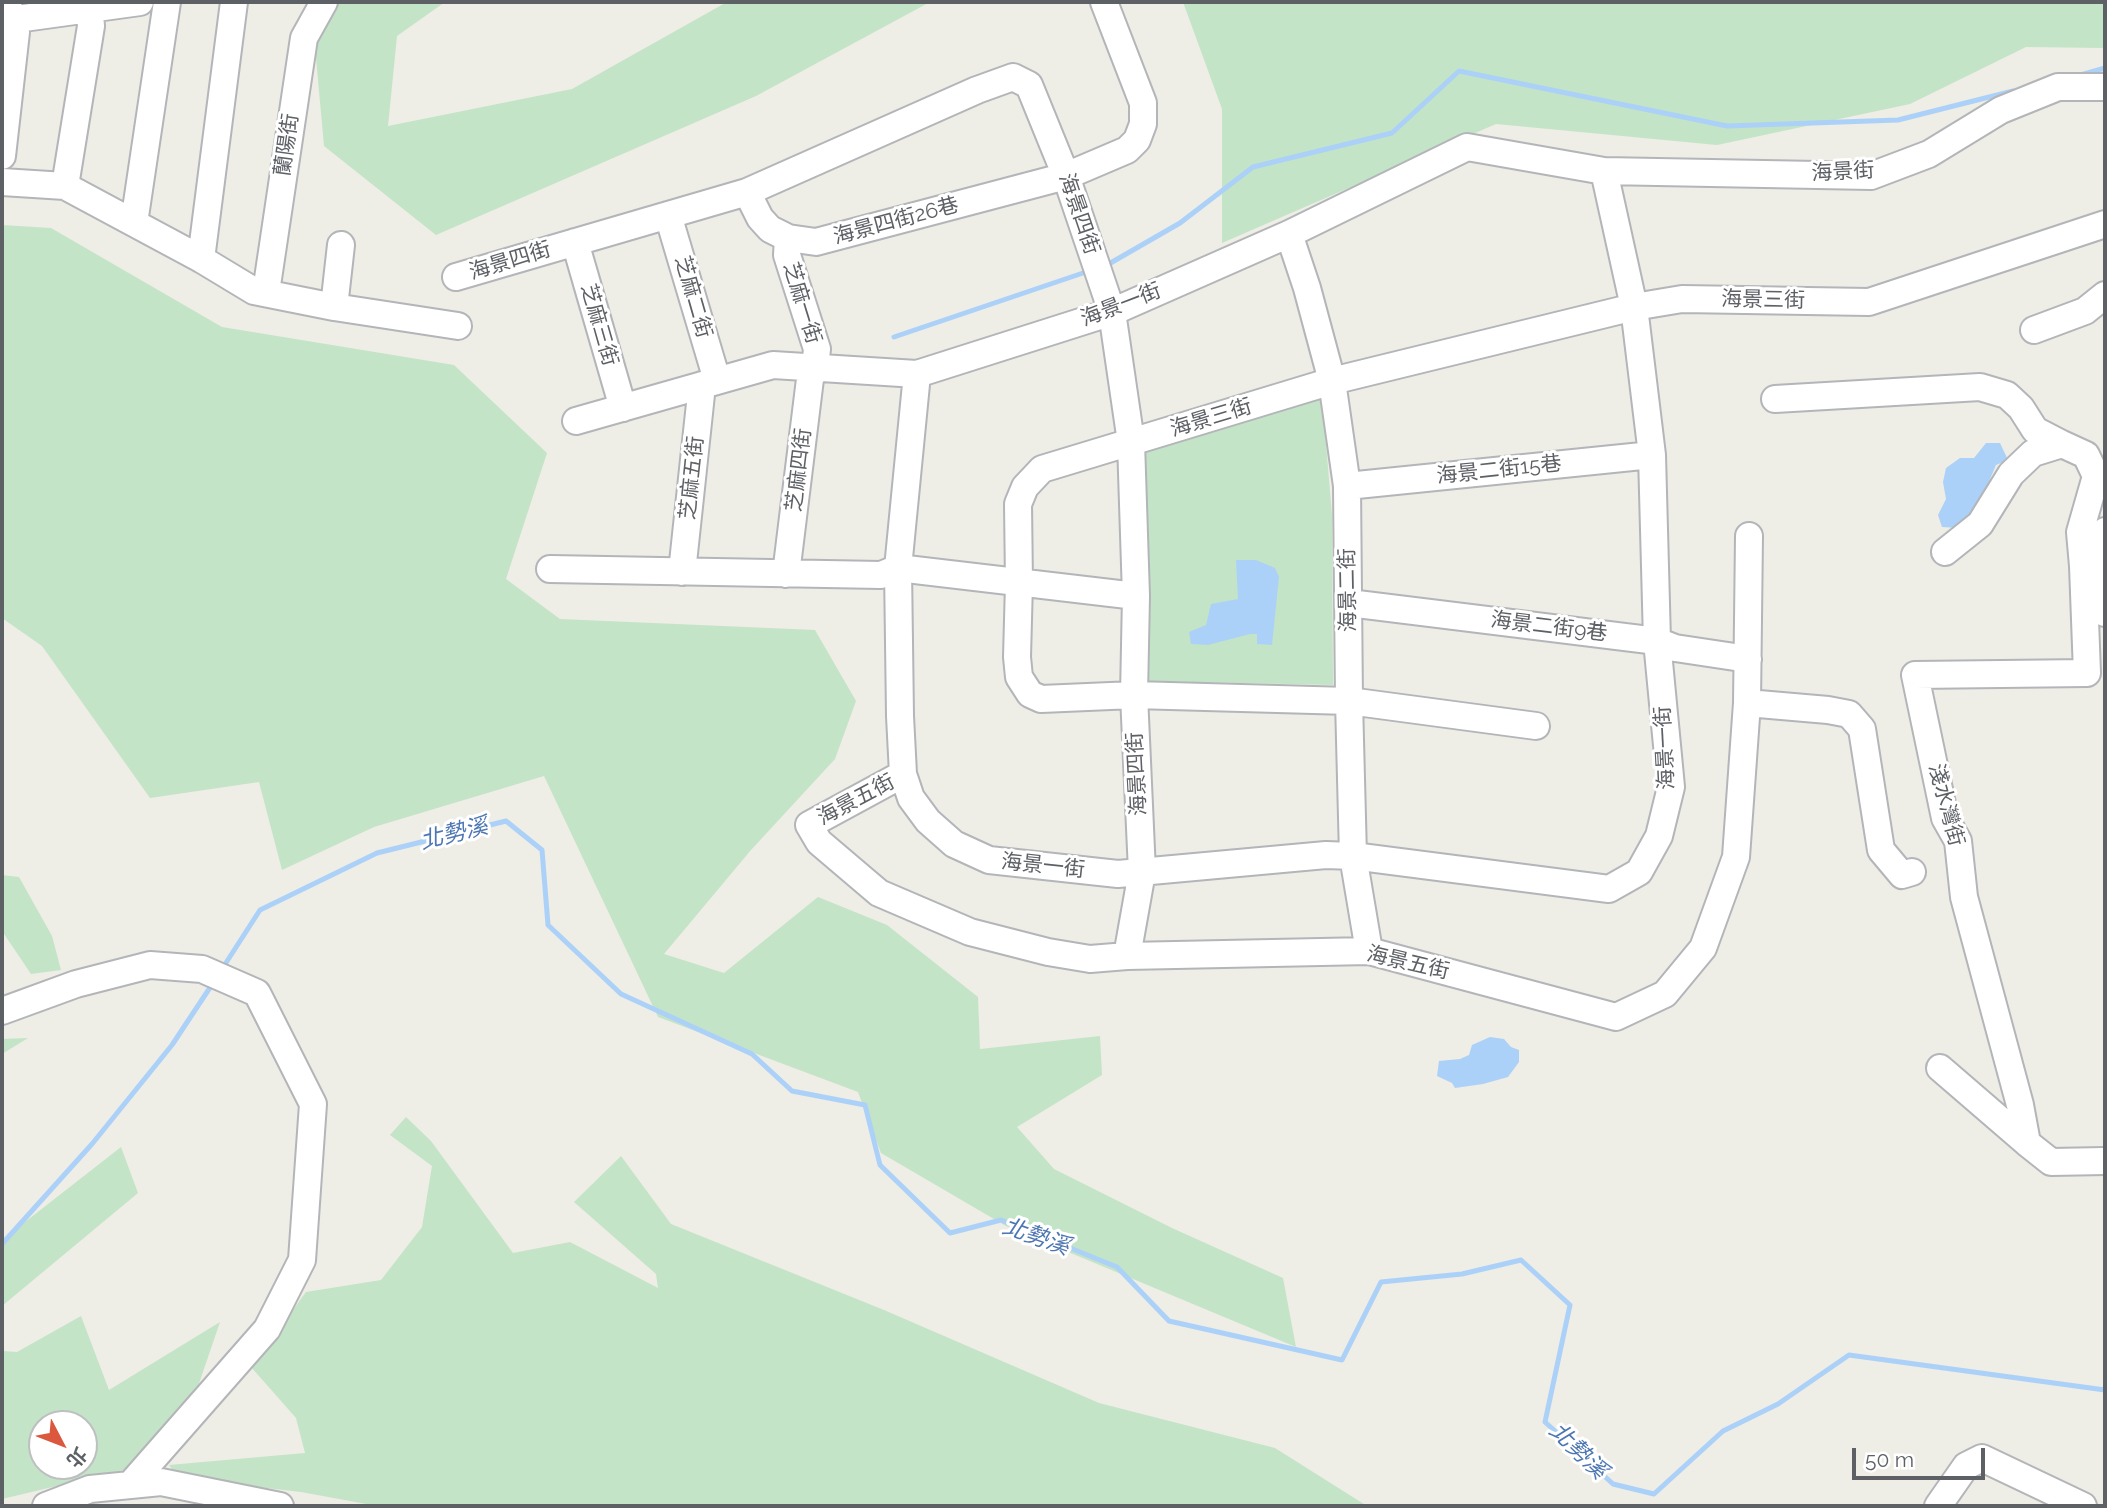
<!DOCTYPE html>
<meta charset="utf-8">
<style>
body{margin:0}
#map{position:relative;width:2107px;height:1508px;overflow:hidden;background:#eeede6;font-family:Raleway,"Noto Sans TC",sans-serif}
canvas{display:block}
.frame{position:absolute;inset:0;border:4px solid #5d6065;pointer-events:none}
.north{position:absolute;left:28px;top:1410px;width:70px;height:70px;box-sizing:border-box;background:#fff;border:2px solid #bebfc1;border-radius:50%;rotate:132deg;font-size:19px;font-weight:700;line-height:28px;text-align:center;color:#5d6065}
.north::after{content:'';display:block;margin:auto;width:24px;height:32px;background:#db583f;clip-path:polygon(50% 0,100% 100%,50% 72%,0 100%)}
.scale{position:absolute;left:1852px;top:1448px;width:133px;height:32px;box-sizing:border-box;border:4px solid #5d6065;border-top:0;padding-left:9px;font-size:21px;line-height:24px;white-space:nowrap;color:#5d6065;-webkit-text-stroke:5px #fff;paint-order:stroke}
</style>
<div id="map">
<canvas width="2107" height="1508"></canvas>
<div class="frame"></div>
<div class="north">北</div>
<div class="scale">50 m</div>
</div>
<script>
const c = document.querySelector('canvas').getContext('2d');
c.lineJoin = 'round';
function paint(path, color) {
  c.fillStyle = color;
  c.fill(path, 'evenodd');
}
function shape(rows) {
  const path = new Path2D();
  for (const r of rows) {
    path.moveTo(r[0], r[1]);
    for (let i = 2; i < r.length; i += 2) path.lineTo(r[i], r[i + 1]);
  }
  return path;
}
function trace(path, color, width, dash) {
  c.strokeStyle = color;
  c.lineWidth = width;
  c.lineCap = dash ? 'butt' : 'round';
  c.setLineDash(dash || []);
  c.stroke(path);
}
function label(font, color, halo, rows, align = 'center') {
  c.font = font + ' Raleway,"Noto Sans TC",sans-serif';
  c.lineWidth = 6;
  c.setLineDash([]);
  c.textBaseline = 'middle';
  c.strokeStyle = halo;
  c.fillStyle = color;
  for (const [text, x, y, turn = 0] of rows) {
    c.save();
    c.translate(x, y);
    c.rotate((+turn || 0) * Math.PI / 180);
    c.textAlign = isNaN(turn) ? turn : align;
    if (halo) c.strokeText(text, 0, 0);
    c.fillText(text, 0, 0);
    c.restore();
  }
}
const green = shape([
 [338,2,445,2,397,36,388,126,572,89,727,2,930,2,756,96,436,235,324,146,315,47],
 [1183,2,2105,2,2105,48,2026,47,1910,104,1717,145,1496,124,1222,243,1222,109],
 [2,225,51,228,222,327,454,365,547,453,506,579,560,619,815,630,856,701,835,759,751,850,664,954,724,973,818,897,887,925,978,997,980,1049,1100,1036,1102,1075,1017,1127,1054,1169,1172,1228,1283,1278,1296,1347,1006,1226,881,1153,858,1092,658,1017,544,776,374,827,282,870,259,782,150,798,42,646,2,618],
 [1322,396,1332,515,1333,685,1147,681,1140,447],
 [2,875,19,877,52,936,61,970,31,974,2,931],
 [28,1038,2,1054,2,1039],
 [406,1117,431,1141,513,1253,570,1242,658,1288,656,1274,574,1202,621,1156,671,1224,884,1310,1099,1403,1275,1448,1367,1506,377,1506,301,1492,179,1478,169,1465,305,1453,296,1418,251,1367,306,1292,381,1280,422,1227,432,1166,390,1135],
 [121,1147,138,1193,2,1306,2,1240],
 [81,1316,109,1390,220,1322,192,1404,124,1470,2,1499,2,1351,17,1352],
 [42,1424,84,1424,84,1466,42,1466]
]);
const water = shape([
 [1986,443,2000,443,2008,460,1996,465,1982,498,1959,528,1942,527,1938,515,1946,499,1943,482,1946,468,1960,458,1974,458],
 [1236,560,1256,560,1275,568,1279,577,1272,645,1257,644,1257,634,1250,634,1208,645,1191,644,1189,632,1206,625,1211,604,1238,599],
 [1490,1037,1504,1039,1511,1047,1519,1050,1519,1062,1508,1077,1483,1084,1455,1088,1452,1083,1437,1076,1439,1061,1460,1059,1469,1055,1472,1045]
]);
const stream = shape([
 [2077,76,2105,68],
 [1107,265,1180,223,1253,167,1392,133,1459,71,1727,126,1898,120,2013,91],
 [894,337,1083,273],
 [222,969,260,910,377,853,506,821,542,850,548,925,621,994,752,1054,792,1091,865,1105,880,1165,950,1233,1001,1220,1117,1267,1169,1321,1342,1360,1381,1282,1462,1274,1521,1260,1570,1305,1545,1422,1613,1484,1654,1494,1723,1431,1778,1404,1849,1355,2105,1390],
 [2,1244,92,1144,172,1045,213,983]
]);
const minor = shape([
 [2,21,140,2],
 [2,156,16,32,7,2],
 [1604,171,1634,307,1652,455,1657,641,1671,787,1659,836,1639,872,1609,889,1353,856,1326,855,1118,874,989,860,954,844,928,821,911,798,903,774,900,716,898,568,917,374,1112,312,1289,234,1467,147,1604,171,1871,176,1929,154,2001,110,2058,87,2105,87],
 [2,182,65,186,201,259,254,291,334,307,458,326],
 [65,186,91,26,89,2],
 [747,192,760,218,770,229,788,238,816,242,1066,176,1127,150,1137,140,1143,124,1143,103,1104,2],
 [668,215,717,380],
 [134,223,167,2],
 [1289,234,1307,288,1332,381,1347,486,1349,701,1353,856,1369,951],
 [575,242,623,408],
 [201,259,234,2],
 [456,277,747,192,977,90,1013,77,1029,85,1066,176,1112,312,1131,442,1136,596,1134,695,1142,872,1127,956],
 [266,292,304,38,324,2],
 [334,307,341,245],
 [2034,330,2085,311,2105,295],
 [1775,399,1980,387,2007,395,2021,408,2035,430,2062,444],
 [576,421,773,365,917,374],
 [1347,486,1652,455],
 [2105,531,2103,533,2102,566,2083,566,2087,673,1915,675,1945,818,1958,841,1964,897,2020,1105,2027,1143,2051,1162,2105,1161],
 [1945,552,1980,524,2011,474,2033,453,2062,444,2086,455,2096,476,2080,532,2083,566],
 [2102,566,2105,613],
 [550,569,881,575,898,568,1136,596],
 [682,572,702,385],
 [786,574,810,379,815,368,817,349,787,255,788,238],
 [1349,603,1657,641,1675,648,1748,659],
 [1747,703,1828,710,1849,714,1862,729,1881,850,1902,875,1912,872],
 [1536,726,1349,701,1134,695,1041,699,1030,694,1019,677,1017,657,1019,583,1018,504,1025,487,1042,469,1332,381,1634,307,1682,299,1869,302,2105,224],
 [903,774,809,825,819,842,879,893,970,932,1048,952,1090,959,1127,956,1369,951,1616,1017,1665,994,1703,948,1736,857,1747,703,1749,536],
 [2,1011,76,984,150,965,202,969,257,993,313,1104,302,1260,267,1329,130,1485],
 [1940,1068,2027,1143],
 [46,1506,90,1489,161,1482,280,1506],
 [1938,1506,1966,1466,1982,1458,2083,1506]
]);
const streetNames = [
 ["蘭陽街",287,145,-82],
 ["海景街",1843,172,-3],
 ["海景四街",1079,214,71],
 ["海景四街26巷",896,221,-15],
 ["海景四街",510,261,-17],
 ["芝麻二街",693,297,74],
 ["海景三街",1763,300,1],
 ["芝麻一街",802,303,73],
 ["海景一街",1121,305,-21],
 ["芝麻三街",599,325,74],
 ["海景三街",1211,418,-17],
 ["芝麻四街",799,470,-83],
 ["海景二街15巷",1499,470,-6],
 ["芝麻五街",692,478,-84],
 ["海景二街",1348,590,-91],
 ["海景二街9巷",1549,627,7],
 ["海景一街",1665,748,-93],
 ["海景四街",1137,774,-93],
 ["海景五街",856,800,-28],
 ["淺水灣街",1946,805,75],
 ["海景一街",1043,866,6],
 ["海景五街",1408,963,13]
];
const waterNames = [
 ["北勢溪",454,834,-14],
 ["北勢溪",1036,1237,19],
 ["北勢溪",1578,1451,44]
];
paint(green, '#c4e4c7');
paint(water, '#acd1f8');
trace(stream, '#acd1f8', 5);
trace(minor, '#b3b5b9', 30);
trace(minor, '#fff', 26);
label('21px', '#5d6065', '#fff', streetNames);
label('italic 23px', '#4d76b2', '#fff', waterNames);
</script>
